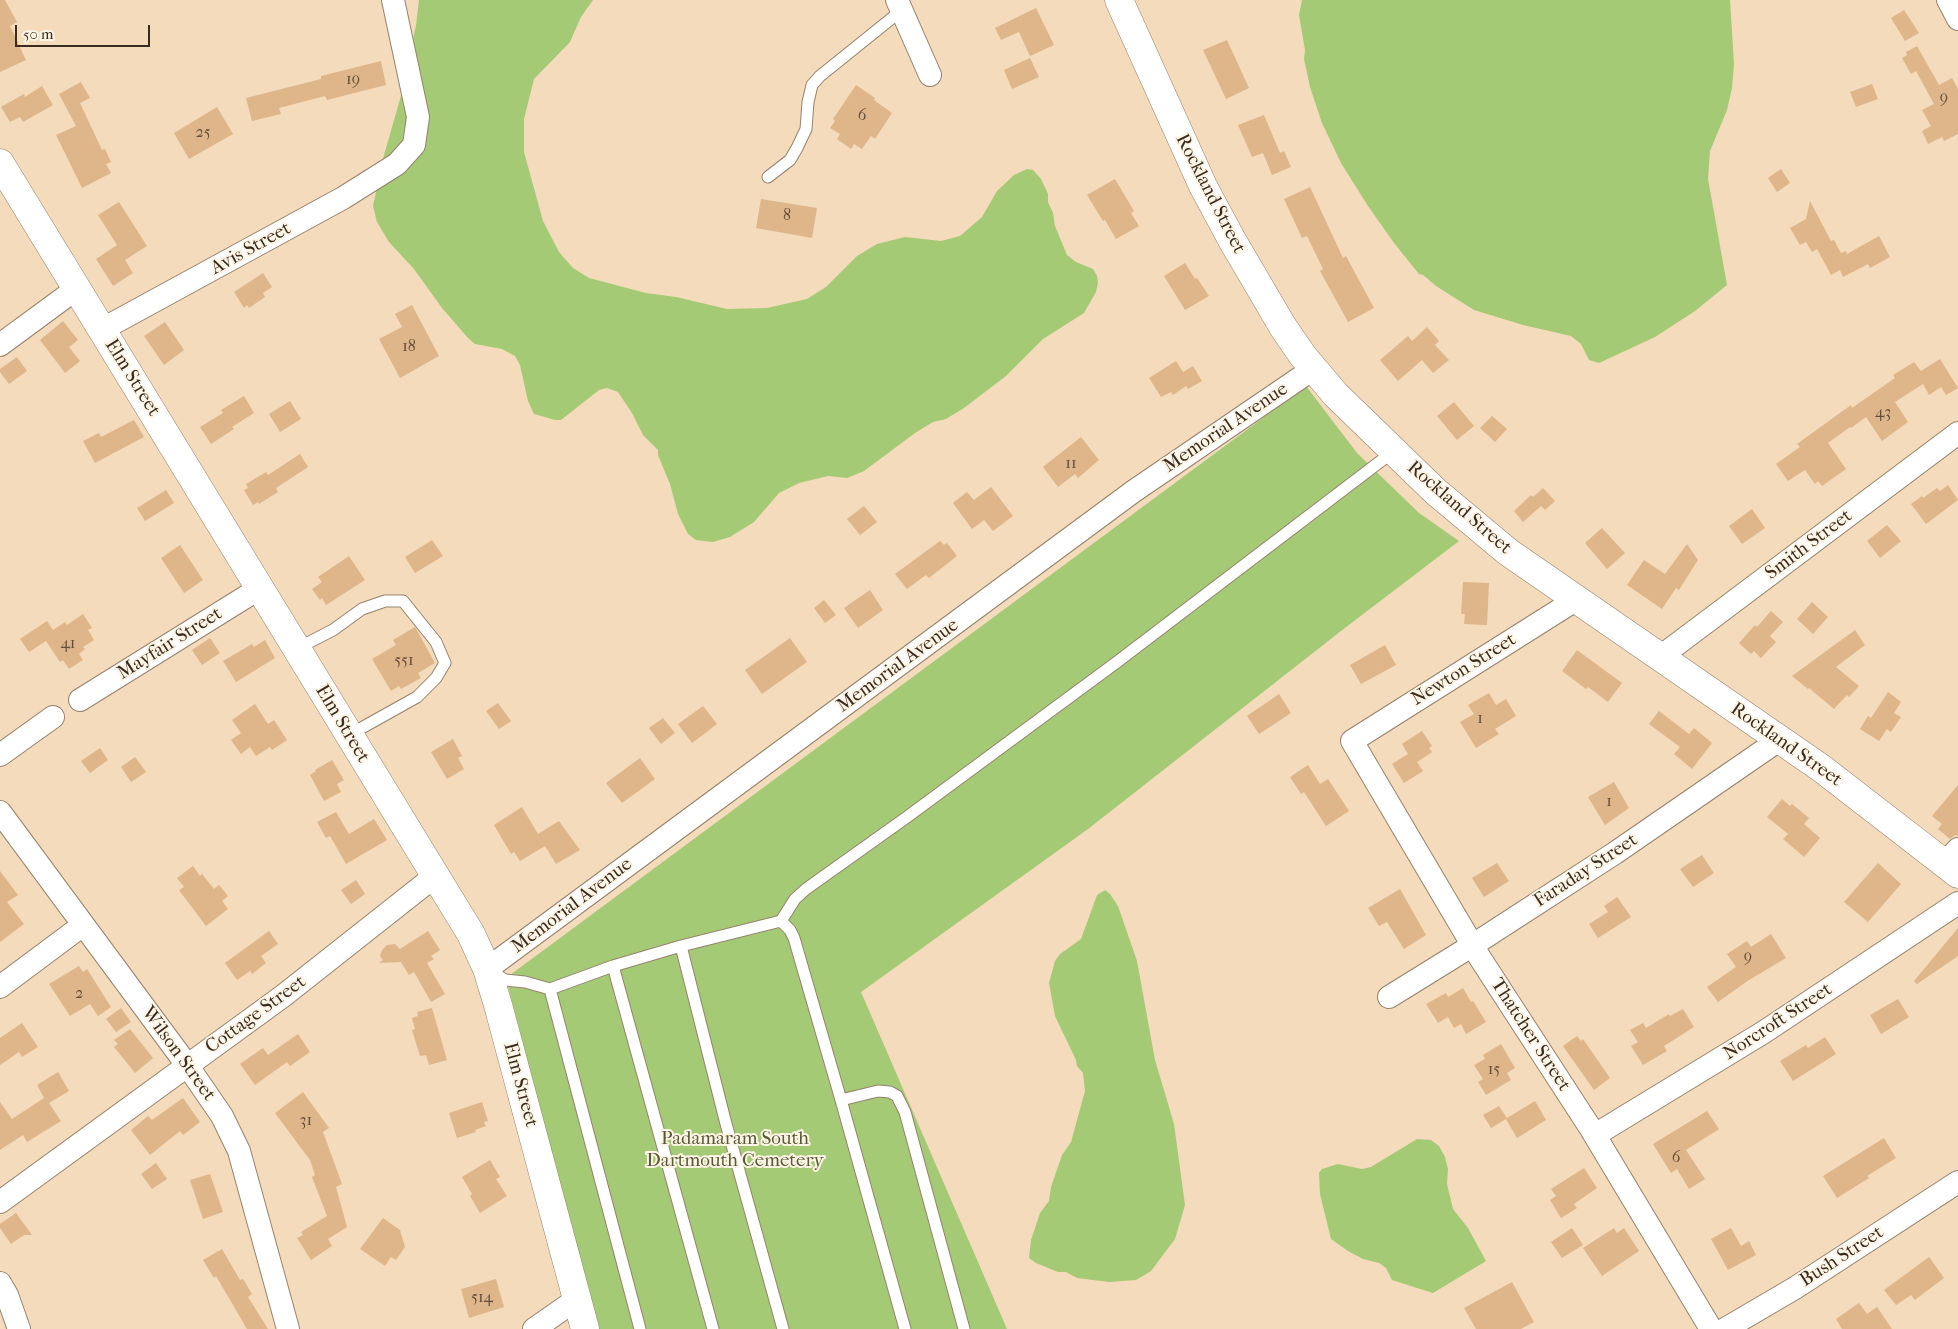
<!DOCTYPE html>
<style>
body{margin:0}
#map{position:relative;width:1958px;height:1329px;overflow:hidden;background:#f3dbbb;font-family:"IM FELL French Canon",serif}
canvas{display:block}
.scale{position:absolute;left:15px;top:25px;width:135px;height:22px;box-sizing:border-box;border:2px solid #3b2a1e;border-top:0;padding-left:6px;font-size:15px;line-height:18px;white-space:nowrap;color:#3b2a1e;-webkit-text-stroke:4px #fcf5e5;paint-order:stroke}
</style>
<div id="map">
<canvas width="1958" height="1329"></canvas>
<div class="scale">50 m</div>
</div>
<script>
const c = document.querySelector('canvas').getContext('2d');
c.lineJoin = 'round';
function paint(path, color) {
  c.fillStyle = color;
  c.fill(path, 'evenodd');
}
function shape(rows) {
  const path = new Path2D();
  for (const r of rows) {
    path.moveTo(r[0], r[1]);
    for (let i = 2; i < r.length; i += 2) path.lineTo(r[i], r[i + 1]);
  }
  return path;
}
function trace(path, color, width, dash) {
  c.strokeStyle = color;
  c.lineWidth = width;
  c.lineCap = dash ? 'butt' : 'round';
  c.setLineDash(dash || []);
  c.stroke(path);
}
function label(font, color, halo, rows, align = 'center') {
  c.font = font + ' "IM FELL French Canon",serif';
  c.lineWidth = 4;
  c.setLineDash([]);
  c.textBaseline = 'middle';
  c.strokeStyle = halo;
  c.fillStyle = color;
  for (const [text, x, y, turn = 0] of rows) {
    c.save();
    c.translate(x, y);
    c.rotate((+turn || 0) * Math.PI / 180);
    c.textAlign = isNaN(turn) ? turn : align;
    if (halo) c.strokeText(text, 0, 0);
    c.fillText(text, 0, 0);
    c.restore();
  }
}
const green = shape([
 [419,0,593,0,581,17,570,42,534,79,524,119,524,152,543,221,559,252,573,268,589,278,646,293,676,297,727,309,767,308,807,299,826,287,857,256,877,244,905,237,941,241,960,236,982,217,997,191,1014,175,1027,169,1033,170,1041,179,1048,194,1048,202,1053,213,1055,226,1067,255,1076,262,1093,269,1097,276,1098,283,1096,292,1084,313,1043,339,1006,376,964,408,946,419,933,422,915,433,864,471,847,478,828,476,799,483,779,493,754,522,730,537,713,542,696,540,688,534,678,514,670,484,658,455,658,450,643,435,632,413,618,392,607,388,599,390,561,420,555,420,534,414,528,401,520,365,515,356,502,349,475,344,468,338,442,308,414,269,389,242,377,222,373,206,384,155,405,82,406,67,416,26],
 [1302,0,1730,0,1734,64,1732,88,1727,110,1710,151,1708,179,1727,285,1695,311,1655,337,1599,363,1589,360,1581,344,1571,336,1523,325,1474,310,1436,286,1423,275,1419,274,1394,243,1368,206,1341,163,1322,123,1310,87,1304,59,1305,50,1299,15],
 [1306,386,1357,453,1419,513,1459,541,1341,631,1088,829,861,992,1007,1329,597,1329,506,978],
 [1105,890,1110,894,1118,906,1137,961,1155,1060,1174,1124,1185,1205,1175,1239,1151,1271,1136,1280,1109,1282,1077,1278,1066,1272,1058,1272,1036,1263,1029,1258,1031,1240,1040,1213,1049,1201,1051,1187,1062,1155,1071,1142,1085,1091,1083,1073,1077,1066,1076,1060,1055,1016,1049,983,1055,961,1060,954,1081,939,1097,895],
 [1417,1139,1431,1140,1439,1146,1445,1157,1448,1169,1447,1184,1453,1209,1468,1228,1486,1261,1433,1293,1392,1280,1386,1268,1379,1263,1363,1259,1348,1251,1331,1239,1320,1194,1319,1173,1322,1169,1338,1164,1362,1169,1371,1167]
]);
const building = shape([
 [0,0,5,0,17,22,10,26,26,60,0,72],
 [1036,8,1054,45,1030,56,1019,32,1001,40,995,28],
 [1904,10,1919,33,1905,41,1891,18],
 [1227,40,1249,88,1226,99,1203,50],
 [1917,46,1939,85,1952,78,1958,89,1958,134,1944,141,1942,137,1928,144,1922,131,1931,126,1922,110,1934,104,1916,71,1911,74,1902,58,1907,55,1906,52],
 [1030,58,1039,77,1012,89,1004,70],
 [381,61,386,85,327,100,325,96,279,108,281,114,252,121,246,98,321,79,321,76],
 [81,82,90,98,80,103,102,150,105,149,111,162,106,164,111,173,82,188,56,135,76,126,59,94],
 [1872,84,1878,99,1856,107,1850,92],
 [856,85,875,98,874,100,892,113,875,139,871,136,862,149,854,144,851,149,837,139,840,134,830,128,835,121,833,119],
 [42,86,53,105,23,122,20,117,10,122,1,107,24,94,25,97],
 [217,107,233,134,189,159,174,133],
 [1264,115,1280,153,1284,151,1291,167,1272,175,1263,153,1252,157,1238,125],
 [1781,169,1790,183,1777,192,1768,178],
 [1115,179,1134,211,1131,213,1139,226,1116,239,1105,220,1103,221,1087,195],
 [1310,187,1343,258,1346,256,1374,308,1348,322,1320,271,1323,269,1307,236,1302,238,1284,199],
 [761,199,817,208,812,238,756,228],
 [1810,201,1831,241,1834,240,1841,253,1846,251,1847,254,1879,236,1890,257,1870,268,1868,264,1843,277,1840,270,1831,275,1817,249,1812,252,1806,242,1800,245,1790,228,1806,219],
 [119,202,147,246,125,260,133,273,113,286,96,259,117,245,98,215],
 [1185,263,1195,279,1197,278,1209,296,1185,310,1164,276],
 [263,273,272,287,263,293,265,297,249,308,247,305,244,308,234,292],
 [412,305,439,356,400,378,379,339,402,327,395,314],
 [63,321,78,340,69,347,80,361,65,373,40,340],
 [165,322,184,350,164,365,144,336],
 [1427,327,1439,341,1435,345,1449,360,1433,373,1422,360,1398,381,1380,360,1408,336,1412,341],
 [17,357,27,371,9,384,0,372,0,369],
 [1940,359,1958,388,1946,395,1941,387,1929,395,1923,384,1895,402,1908,422,1882,441,1866,417,1851,428,1850,427,1828,443,1846,469,1822,486,1818,481,1815,484,1805,470,1788,481,1776,464,1800,447,1797,444,1851,405,1852,408,1895,378,1893,375,1914,362,1921,371],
 [1176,361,1183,372,1193,366,1202,381,1188,389,1186,386,1173,395,1171,392,1161,397,1149,378],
 [244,396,254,413,232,427,234,429,211,444,200,427,223,413,221,410],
 [290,401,301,419,280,432,269,414],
 [1454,402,1474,426,1457,440,1437,416],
 [1492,416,1507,429,1495,442,1480,428],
 [134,420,144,437,95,463,83,441,99,433,101,437],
 [1081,437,1099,460,1078,478,1075,474,1058,487,1043,467],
 [300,454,308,467,276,488,278,492,259,504,258,502,253,505,244,490,248,488,246,484,266,472,268,475],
 [1948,485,1958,500,1926,524,1911,504,1922,496,1923,498,1937,488,1940,491],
 [991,487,1013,516,993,531,984,520,972,529,953,503,967,492,974,500],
 [1543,488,1555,501,1545,510,1541,506,1523,522,1514,511,1531,495,1533,497],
 [166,490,174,503,145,521,137,508],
 [864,506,877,522,860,535,847,519],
 [1752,509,1765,528,1742,544,1729,526],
 [1887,525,1901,541,1880,558,1867,541],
 [1602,528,1625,553,1607,569,1585,543],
 [432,540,443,556,415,573,405,557],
 [940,541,944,545,947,543,957,556,929,578,926,575,907,589,895,574],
 [1687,544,1698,560,1679,590,1676,588,1662,609,1627,585,1644,560,1665,574],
 [180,545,203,580,184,593,161,558],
 [349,556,365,580,326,605,322,598,320,600,312,589,322,582,318,577],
 [1463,582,1489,583,1487,625,1464,624,1465,614,1461,614],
 [870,590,883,610,858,628,844,608],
 [824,600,836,615,825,623,814,608],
 [1812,602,1828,617,1813,634,1797,619],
 [1771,611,1783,622,1770,636,1776,642,1761,658,1754,651,1751,654,1739,643,1755,625,1757,627],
 [83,614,92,628,88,630,94,640,83,647,85,649,79,654,83,660,69,669,63,660,60,662,46,641,29,652,20,639,47,621,53,630,65,622,67,625],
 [415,627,435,663,418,673,421,678,401,689,399,686,391,691,372,659,396,645,393,640],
 [1855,630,1865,645,1836,667,1859,686,1849,697,1847,695,1834,709,1809,688,1808,689,1792,676],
 [210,638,220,653,202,665,192,650],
 [790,638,807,662,762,694,745,670],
 [265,640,275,658,236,682,223,661,252,644,254,647],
 [1385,645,1396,665,1361,684,1350,665],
 [1577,650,1622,683,1608,702,1588,687,1586,689,1562,671],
 [1888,692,1901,702,1894,713,1901,717,1891,732,1887,729,1879,741,1860,729,1868,716,1871,718],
 [1489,693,1496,705,1506,699,1516,716,1495,729,1499,734,1476,748,1460,722,1474,714,1468,705],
 [1279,694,1291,713,1259,734,1247,716],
 [498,703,511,721,499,729,486,711],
 [255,704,268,724,274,720,287,740,272,750,270,747,256,756,250,747,241,754,231,740,241,733,232,720],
 [703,706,717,724,692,743,678,724],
 [1659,711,1689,734,1694,728,1712,743,1692,769,1674,754,1680,747,1649,724],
 [663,718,675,733,661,744,649,728],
 [1422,731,1432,746,1429,748,1432,752,1417,762,1423,771,1404,783,1392,764,1408,754,1402,744],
 [453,739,462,756,458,758,464,769,447,779,431,752],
 [100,748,108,760,90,773,81,761],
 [135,757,146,772,131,782,121,767],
 [640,758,655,779,622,803,606,783],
 [332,760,344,780,337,784,341,792,324,801,310,775,316,771,315,770],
 [1308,765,1320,784,1328,779,1349,811,1326,826,1304,792,1301,794,1290,777],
 [1614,782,1629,808,1605,825,1588,797],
 [1958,785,1958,836,1955,835,1950,839,1938,829,1942,824,1932,816],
 [1782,799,1790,806,1792,804,1809,818,1804,824,1820,838,1804,857,1783,839,1788,834,1767,817],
 [522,807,538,834,559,821,580,850,556,864,545,846,520,861,514,852,511,854,494,825],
 [336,812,349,834,374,819,387,840,346,864,330,836,326,838,317,822],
 [1702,855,1714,873,1693,887,1680,869],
 [1497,863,1509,881,1484,897,1472,878],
 [1878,863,1901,884,1868,922,1844,902],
 [193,866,200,876,202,874,214,889,219,885,228,896,222,901,228,909,206,926,179,890,184,887,177,878],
 [0,871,18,895,7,902,24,924,0,942],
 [356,880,365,894,351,904,341,890],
 [1400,889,1426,935,1404,949,1387,922,1379,926,1368,908],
 [1617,897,1631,917,1598,938,1589,924,1608,912,1604,906],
 [1958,928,1958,956,1917,984,1914,981],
 [269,931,278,944,261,956,266,963,252,974,250,971,237,980,225,963],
 [428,931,440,950,431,956,434,959,427,963,445,994,431,1002,414,972,409,975,401,962,379,963,383,960,380,956,382,950,387,945,395,944,400,949],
 [1771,934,1786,958,1749,980,1718,1002,1707,987,1736,967,1727,954,1747,941,1751,947],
 [79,966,83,972,87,969,111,1007,98,1016,90,1004,70,1016,49,984],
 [1463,988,1471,1002,1473,1001,1486,1022,1466,1034,1461,1024,1454,1028,1448,1017,1438,1023,1426,1004,1446,993,1448,997],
 [1898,999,1909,1017,1881,1034,1870,1015],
 [121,1008,131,1022,116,1032,106,1019],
 [432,1008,447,1060,429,1065,426,1055,420,1056,412,1030,415,1029,412,1018,418,1016,417,1012],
 [1683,1009,1694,1027,1664,1046,1667,1051,1643,1065,1631,1046,1638,1042,1630,1030,1643,1023,1646,1028,1669,1014,1670,1016],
 [22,1023,38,1047,22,1057,19,1052,0,1065,0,1038],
 [130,1029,153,1058,135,1073,114,1047,118,1044,114,1040],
 [298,1034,310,1052,290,1066,287,1062,255,1085,240,1064,263,1048,268,1055],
 [1577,1036,1581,1041,1583,1039,1610,1078,1594,1090,1563,1046],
 [1825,1037,1836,1054,1793,1081,1780,1061,1806,1045,1808,1048],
 [1501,1044,1515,1068,1507,1073,1511,1080,1486,1095,1478,1082,1483,1079,1474,1065,1485,1059,1483,1055],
 [58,1072,69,1091,49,1103,61,1121,27,1142,23,1135,0,1150,0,1102,12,1119,44,1098,37,1085],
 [303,1092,329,1128,323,1132,342,1184,336,1187,347,1227,328,1239,332,1246,311,1260,297,1238,303,1235,301,1232,327,1216,312,1177,315,1175,310,1160,275,1113],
 [183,1098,200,1122,183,1135,180,1131,150,1155,131,1130,148,1116,152,1120],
 [1535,1101,1546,1120,1517,1138,1506,1119,1491,1128,1483,1115,1499,1106,1507,1118],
 [482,1102,488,1121,484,1122,486,1126,475,1130,476,1132,457,1138,449,1113],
 [1707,1111,1719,1129,1686,1150,1705,1179,1689,1189,1677,1169,1671,1173,1653,1144],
 [1884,1138,1896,1158,1867,1176,1869,1178,1837,1198,1823,1176],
 [490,1160,500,1177,496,1179,507,1196,480,1213,470,1196,472,1194,462,1177],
 [156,1163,167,1179,152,1189,141,1174],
 [1584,1168,1597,1188,1574,1204,1577,1208,1561,1218,1550,1200,1556,1196,1551,1189],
 [210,1174,223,1212,203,1219,190,1180],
 [16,1213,32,1235,24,1235,11,1244,0,1228,0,1224],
 [383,1218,400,1230,405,1247,396,1260,391,1257,385,1266,360,1249],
 [1572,1228,1583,1245,1562,1258,1551,1242],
 [1614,1228,1617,1233,1624,1228,1639,1251,1602,1276,1583,1248],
 [1731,1228,1741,1246,1749,1241,1756,1255,1728,1270,1711,1239],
 [222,1249,240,1280,243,1279,252,1294,248,1297,268,1329,247,1329,216,1276,214,1278,203,1260],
 [1929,1257,1944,1278,1915,1300,1911,1295,1896,1305,1884,1290],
 [496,1279,504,1307,469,1318,461,1289],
 [1512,1282,1534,1322,1521,1329,1476,1329,1464,1308],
 [1859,1303,1867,1314,1877,1307,1892,1329,1842,1329,1836,1319]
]);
const service = shape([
 [768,177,790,160,797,148,806,129,808,102,812,85,820,76,902,10],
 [296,649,333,630,362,609,385,601,403,601,436,642,445,663,436,678,417,697,349,735],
 [781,921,790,930,794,938,841,1100],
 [681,946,613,966,713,1329],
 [492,972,505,980,525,982,550,989,640,1329],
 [550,989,613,966],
 [783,1329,725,1120,681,946,781,921,795,899,806,889,907,817,1117,662,1394,451],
 [905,1329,841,1100,878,1091,890,1092,897,1096,905,1112,964,1329]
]);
const minor = shape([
 [897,0,930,75],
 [1948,0,1958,19],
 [101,330,343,198,397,164,414,145,418,117,393,0],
 [0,345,76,289],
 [1577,599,1352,741,1480,958,1591,1129,1711,1329],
 [1660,657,1958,433],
 [80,700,260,588],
 [0,755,53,717],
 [0,812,187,1065,222,1116,239,1151,288,1329],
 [1945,863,1958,849],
 [487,969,1134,491,1313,369],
 [0,987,83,925],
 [1389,997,1473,945,1615,853,1779,740],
 [1595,1135,1764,1032,1958,903],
 [0,1202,283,996,435,876],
 [0,1283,7,1295,19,1329],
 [534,1329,577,1299],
 [1725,1329,1795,1288,1958,1182]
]);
const tertiary = shape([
 [1119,0,1203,186,1232,240,1283,327,1303,356,1336,395,1435,491,1508,552,1821,768,1958,874],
 [0,163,471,934,487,969,498,1005,585,1329]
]);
const numberNames = [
 ["19",353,80],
 ["9",1944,98],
 ["6",862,116],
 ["25",203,133],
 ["8",787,216],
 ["18",409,347],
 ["43",1883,413],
 ["11",1071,464],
 ["41",68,644],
 ["551",404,661],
 ["1",1480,719],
 ["1",1609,802],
 ["9",1748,957],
 ["2",79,994],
 ["15",1494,1070],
 ["31",306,1121],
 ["6",1676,1158],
 ["514",482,1298]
];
const streetNames = [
 ["Rockland Street",1210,194,63],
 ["Avis Street",251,249,-29],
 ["Elm Street",132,378,58],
 ["Memorial Avenue",1226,428,-34],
 ["Rockland Street",1459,508,41],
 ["Smith Street",1809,545,-37],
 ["Mayfair Street",170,644,-32],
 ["Memorial Avenue",898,666,-36],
 ["Newton Street",1464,670,-32],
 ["Elm Street",342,724,59],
 ["Rockland Street",1786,745,35],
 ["Faraday Street",1586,871,-33],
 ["Memorial Avenue",572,906,-37],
 ["Cottage Street",256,1015,-36],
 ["Norcroft Street",1778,1022,-33],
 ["Thatcher Street",1530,1035,57],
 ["Wilson Street",178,1054,54],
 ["Elm Street",520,1085,75],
 ["Bush Street",1842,1257,-33]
];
const parkNames = [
 ["Padamaram South",735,1139],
 ["Dartmouth Cemetery",735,1161]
];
paint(green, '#a4ca75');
paint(building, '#deb689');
trace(service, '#97826c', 13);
trace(minor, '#97826c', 24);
trace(tertiary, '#97826c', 29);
trace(service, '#fff', 11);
trace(minor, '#fff', 22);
trace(tertiary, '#fff', 28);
label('16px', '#644d39', null, numberNames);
label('19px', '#3b2a1e', '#fcf5e5', streetNames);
label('19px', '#5a5a38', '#fcf5e5', parkNames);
</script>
